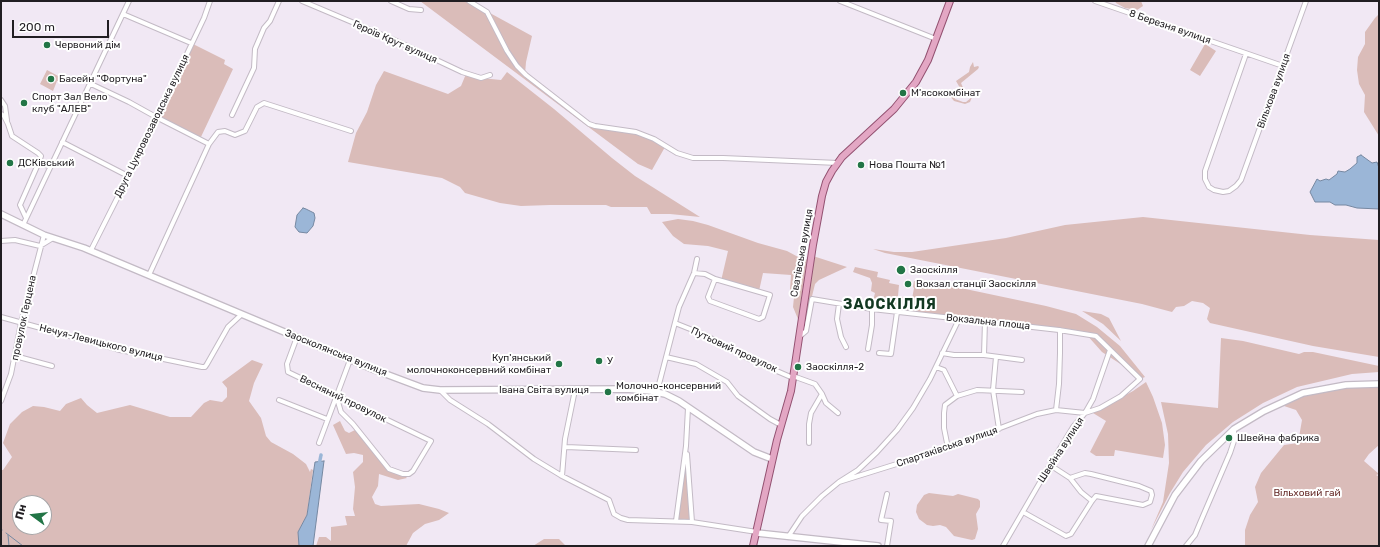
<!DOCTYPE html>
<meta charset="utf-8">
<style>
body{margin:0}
#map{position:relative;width:1380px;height:547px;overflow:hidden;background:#f1e8f4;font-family:Rubik,sans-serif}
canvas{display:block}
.frame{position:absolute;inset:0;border:2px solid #211e22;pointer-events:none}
.north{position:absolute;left:12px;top:495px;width:40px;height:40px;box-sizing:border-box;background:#fff;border:1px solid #a6a5a7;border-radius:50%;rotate:285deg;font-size:11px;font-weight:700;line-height:16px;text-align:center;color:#211e22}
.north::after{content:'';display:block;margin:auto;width:14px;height:18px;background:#227546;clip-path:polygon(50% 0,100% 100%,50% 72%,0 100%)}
.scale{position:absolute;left:12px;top:20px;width:97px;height:18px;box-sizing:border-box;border:2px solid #211e22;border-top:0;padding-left:5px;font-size:12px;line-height:14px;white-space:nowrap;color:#211e22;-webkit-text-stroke:3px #fff;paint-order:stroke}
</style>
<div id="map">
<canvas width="1380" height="547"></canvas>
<div class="frame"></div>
<div class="north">Пн</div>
<div class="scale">200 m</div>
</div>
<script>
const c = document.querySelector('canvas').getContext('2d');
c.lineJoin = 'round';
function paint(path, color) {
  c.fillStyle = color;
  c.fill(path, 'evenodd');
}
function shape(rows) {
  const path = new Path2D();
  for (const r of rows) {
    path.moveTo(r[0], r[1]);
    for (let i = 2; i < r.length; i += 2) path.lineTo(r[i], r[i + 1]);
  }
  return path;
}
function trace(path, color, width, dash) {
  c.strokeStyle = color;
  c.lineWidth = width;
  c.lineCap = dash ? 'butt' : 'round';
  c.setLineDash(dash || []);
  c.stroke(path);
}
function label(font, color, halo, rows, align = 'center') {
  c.font = font + ' Rubik,sans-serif';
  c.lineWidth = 4;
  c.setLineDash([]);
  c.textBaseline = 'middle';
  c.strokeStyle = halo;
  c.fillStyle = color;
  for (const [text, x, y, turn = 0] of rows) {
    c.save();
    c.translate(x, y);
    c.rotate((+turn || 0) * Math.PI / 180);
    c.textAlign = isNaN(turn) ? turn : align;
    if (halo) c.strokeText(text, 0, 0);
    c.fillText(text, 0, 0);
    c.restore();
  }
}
const green = shape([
 [420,1,468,1,532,36,526,62,525,74,589,124,635,132,665,147,652,170,638,164],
 [1115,1,1141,1,1143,6,1137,10,1125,8,1116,3],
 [1379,14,1379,136,1364,112,1365,95,1359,84,1357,70,1358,57,1365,44,1365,32,1375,18],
 [191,43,225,60,224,64,233,69,200,139,156,117],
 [1205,44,1216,51,1200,76,1190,70],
 [973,62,974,67,978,66,979,67,978,69,961,83,964,90,963,92,960,95,954,97,955,99,963,102,966,102,972,97,970,102,965,104,954,101,950,96,952,93,956,93,960,91,960,88,956,81,969,72,970,67],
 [47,70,60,77,58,81,57,81,53,91,40,84],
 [384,71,448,94,461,86,466,74,481,78,501,80,507,72,554,109,612,158,635,176,700,217,670,214,651,214,647,207,611,207,606,205,550,205,521,206,500,203,465,193,460,187,442,178,348,162,356,133,367,112,376,85],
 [1143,217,1310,235,1379,240,1379,357,1313,346,1210,323,1207,319,1210,308,1203,303,1192,301,1184,306,1176,307,1172,312,1142,304,885,253,873,249,894,252,912,252,1006,238,1065,225],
 [678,219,693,221,708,225,758,243,787,251,800,258,803,256,807,260,798,319,793,307,794,297,790,290,791,275,763,273,759,291,721,281,728,251,708,246,684,244,673,236,662,222],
 [813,256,847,267,819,280,815,284,805,325,803,327],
 [855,267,878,272,877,277,890,280,889,283,899,285,898,296,912,299,914,288,913,287,914,281,937,283,1046,306,1076,314,1097,327,1120,346,1145,377,1140,379,1122,365,1102,352,1086,334,871,309,875,293,871,291,872,283,870,278,853,272],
 [1082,311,1101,314,1109,318,1121,341,1103,324],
 [1221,338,1243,341,1299,354,1304,352,1313,352,1379,366,1379,372,1352,374,1297,387,1263,403,1233,422,1206,445,1183,472,1170,493,1151,530,1163,502,1169,463,1168,434,1161,402,1218,408],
 [252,360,263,364,254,383,249,401,261,418,266,436,271,442,293,454,306,464,310,472,311,469,313,470,307,515,298,532,299,546,1,546,1,470,3,470,12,457,3,443,10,424,22,412,33,406,44,407,60,411,66,404,81,398,87,405,97,413,130,405,170,417,191,417,204,403,210,400,222,402,227,397,227,388,222,382],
 [20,503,44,503,44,527,20,527],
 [1146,382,1153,397,1162,423,1165,445,1163,458,1115,450,1114,456,1096,456,1090,452,1106,421,1093,413,1133,391],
 [1373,386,1379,388,1379,445,1369,454,1364,461,1379,474,1376,475,1378,476,1379,501,1379,546,1245,546,1245,530,1250,515,1258,502,1255,487,1261,473,1284,445,1298,443,1302,420,1296,410,1284,406,1292,399,1319,391,1350,388],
 [340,421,345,431,349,433,357,429,384,465,403,474,407,478,398,480,379,474,378,486,372,497,375,504,381,506,419,504,439,509,449,513,439,520,425,524,413,533,406,546,316,546,319,537,326,537,331,541,331,527,347,525,345,516,355,516,353,509,355,487,353,472,363,462,363,455,354,453,346,454,333,425],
 [686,446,692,522,676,521],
 [929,493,953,496,958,494,978,499,980,501,980,507,976,514,978,529,975,539,972,540,954,536,946,527,940,525,933,526,927,525,919,519,916,512,917,505,924,495],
 [544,539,559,539,566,546,533,546]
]);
const water = shape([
 [1361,155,1372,163,1377,162,1379,168,1379,209,1357,208,1346,205,1335,205,1330,202,1315,202,1310,192,1317,179,1320,181,1326,179,1329,180,1337,174,1338,171,1345,172,1350,169,1357,163,1357,157,1361,155],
 [303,208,306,209,314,213,315,218,313,226,307,233,299,232,295,227,297,215,303,208],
 [324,461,313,546,299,546,298,532,307,515,315,462,324,461]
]);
const stream = shape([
 [1,528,2,530],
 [6,533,23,546],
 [8,535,9,546]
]);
const canal = shape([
 [319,465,321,455]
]);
const street = shape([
 [302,1,392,39,462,72,481,78,490,75],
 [391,1,409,9,421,10],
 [469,1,487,12,507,51,517,66,526,75,589,124,595,126,636,132,654,139,677,153,693,158,723,158,838,163],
 [840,1,936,39],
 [1095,1,1283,66],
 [123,14,191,43],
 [1246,54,1205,171,1205,179,1209,187,1214,190,1223,192,1229,191,1236,186,1241,180,1306,1],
 [91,84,129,102,156,117,209,144],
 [1,100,5,106,7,120],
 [1,114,4,116,8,124,12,136,38,153,41,156,39,162],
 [232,115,254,68,255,49,264,28,270,21,279,1],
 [62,142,128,176],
 [26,218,20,205,39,162,50,167],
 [23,225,129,1],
 [1,241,15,240,40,246,53,238],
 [91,250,138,157,204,18,210,1],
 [694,273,705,274,715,279,770,295,763,317,759,319,710,301,708,297,715,279],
 [149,275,209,144,218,132,225,131,235,135,245,131,257,107,264,103,351,131],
 [839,304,837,319,841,337,846,347],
 [1,317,120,350,202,367,205,367,207,364,228,327,242,314],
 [675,323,705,335,749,359,793,378],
 [297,337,287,364,288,372,431,441,413,471,409,474,403,474,389,469,353,424,341,412,336,395],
 [799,337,806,331,812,299,872,309,1059,330,1096,336,1140,379,1121,396,1100,408,1085,413,1056,410,1037,414,948,448,839,482],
 [868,349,872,325,872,309],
 [879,353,891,354,897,312],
 [942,353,954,355,984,355,1022,360],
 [984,355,985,321],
 [15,356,52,366],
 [666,357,696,364,727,382,738,396,770,419,781,425],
 [996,357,993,390,999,429],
 [936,367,944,370,957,396],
 [793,376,815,384,822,394,826,403,838,413],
 [440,390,450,400,488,424,534,459,562,476,609,500,614,514,621,518,628,520,692,522,757,532],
 [657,392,679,307,694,273,697,259],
 [279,400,327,419],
 [1,401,11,374,21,323,44,235],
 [1056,410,1059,384,1060,353,1060,330],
 [319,443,350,360],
 [809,443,809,424,811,413,822,394],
 [566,447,636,450],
 [948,448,944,428,944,413,945,405,957,396,977,390,1022,392],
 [687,454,692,522],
 [1050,465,1070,478,1081,492,1092,501],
 [562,476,565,439,575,390],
 [1023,512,1066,536,1071,534,1092,501,1096,496,1143,505,1150,502,1152,495,1151,491,1139,486,1091,474,1085,473,1070,478],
 [676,521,686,446,688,408],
 [788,537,802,516,822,496,839,482,858,470,877,452,897,430,913,408,930,379,959,319],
 [887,546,891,521,881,520,887,494],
 [1003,546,1050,465,1073,427,1085,413,1093,399,1110,350],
 [1186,546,1195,535,1200,523,1230,453,1234,441,1234,429]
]);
const secondary = shape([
 [1,214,44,235,84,248,375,370,423,388,440,390,626,389,651,391,665,394,679,401,754,452,772,459],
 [757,533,878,546],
 [1148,546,1175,495,1201,461,1234,429,1264,411,1303,393,1346,385,1379,384]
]);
const primary = shape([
 [753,546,777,440,791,391,813,245,822,196,826,182,832,171,842,157,894,109,916,82,928,60,950,1]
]);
const markers = [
 [47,45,4,"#227546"],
 [51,79,4,"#227546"],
 [903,93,4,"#227546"],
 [24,103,4,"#227546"],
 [10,163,4,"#227546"],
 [861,165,4,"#227546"],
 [901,270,5,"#227546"],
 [908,284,4,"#227546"],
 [599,361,4,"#227546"],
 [559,364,4,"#227546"],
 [798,367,4,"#227546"],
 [608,392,4,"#227546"],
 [1229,438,4,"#227546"]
];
const streetNames = [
 ["8 Березня вулиця",1170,27,19],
 ["Героїв Крут вулиця",395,42,24],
 ["Вільхова вулиця",1274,91,-70],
 ["Друга Цукровозаводська вулиця",152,126,-64],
 ["Сватівська вулиця",802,253,-80],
 ["провулок Герцена",24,318,-78],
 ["Вокзальна площа",988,322,6],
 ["Нечуя-Левицького вулиця",101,343,14],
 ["Путьовий провулок",734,350,25],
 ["Заосколянська вулиця",336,353,22],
 ["Івана Світа вулиця",544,390],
 ["Весняний провулок",343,399,26],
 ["Спартаківська вулиця",947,447,-19],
 ["Швейна вулиця",1061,450,-57]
];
const poiNames = [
 ["Червоний дім",55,45],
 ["Басейн \"Фортуна\"",59,79],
 ["М'ясокомбінат",911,93],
 ["Спорт Зал Вело",32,97],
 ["клуб \"АЛЕВ\"",32,109],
 ["ДСКівський",18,163],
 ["Нова Пошта №1",869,165],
 ["Заоскiлля",910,270],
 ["Вокзал станції Заоскілля",916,284],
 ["Куп'янський",551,358,"right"],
 ["молочноконсервний комбінат",551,370,"right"],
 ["У",607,361],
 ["Заоскілля-2",806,367],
 ["Молочно-консервний",616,386],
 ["комбінат",616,398],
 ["Швейна фабрика",1237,438]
];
const parkNames = [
 ["Вільховий гай",1307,493]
];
const districtNames = [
 ["ЗАОСКIЛЛЯ",890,305]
];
paint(green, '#dabcb9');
paint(water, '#9bb6d7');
trace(water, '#7688a1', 1);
trace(stream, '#7688a1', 1);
trace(canal, '#9bb6d7', 3.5);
trace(street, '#c3bac5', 6);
trace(secondary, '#c3bac5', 8);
trace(primary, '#935171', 8);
trace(street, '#fff', 4);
trace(secondary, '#fff', 5.5);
trace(primary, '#e3a7c4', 6);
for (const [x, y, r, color] of markers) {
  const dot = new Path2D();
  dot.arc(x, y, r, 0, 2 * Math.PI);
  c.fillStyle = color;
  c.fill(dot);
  trace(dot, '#fff', 1.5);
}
label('10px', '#211e22', '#fff', streetNames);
label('10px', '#211e22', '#fff', poiNames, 'left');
label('10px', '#662b29', '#fff', parkNames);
c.letterSpacing = '1px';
label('bold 14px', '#123821', '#fff', districtNames);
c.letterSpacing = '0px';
</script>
